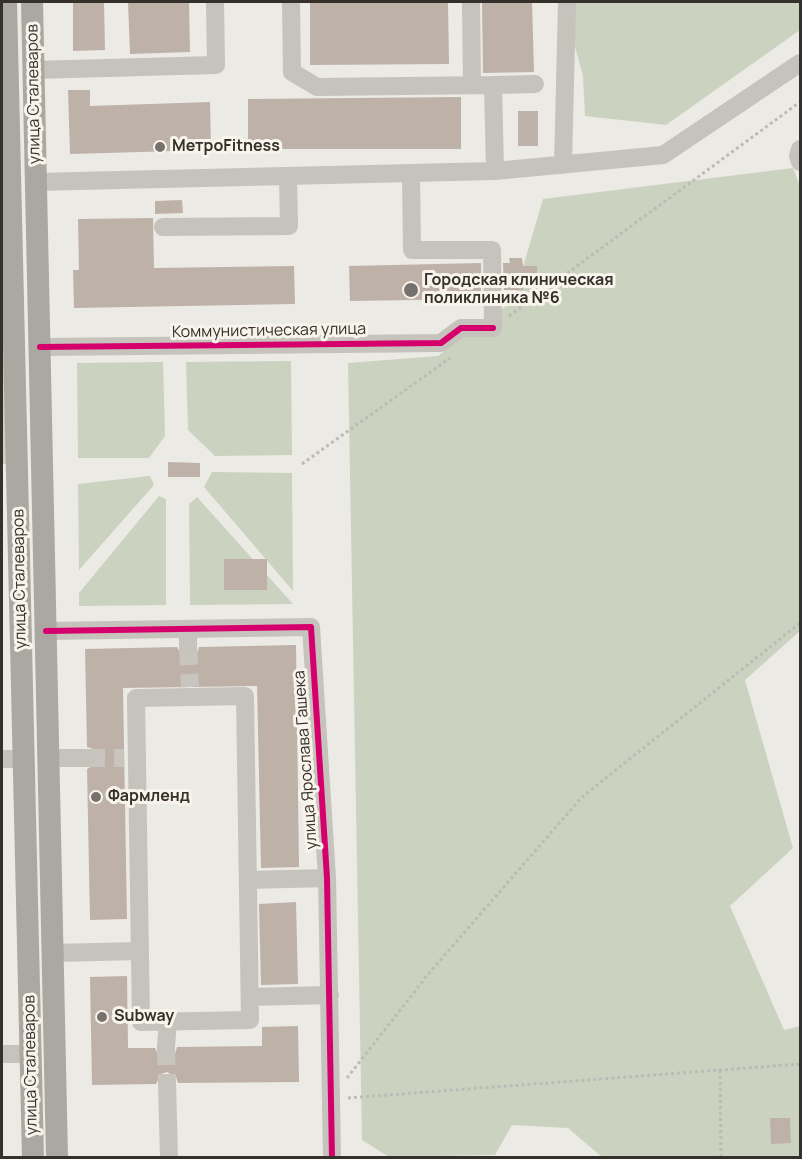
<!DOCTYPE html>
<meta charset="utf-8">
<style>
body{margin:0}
#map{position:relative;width:802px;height:1159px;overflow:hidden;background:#eceae4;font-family:Manrope,sans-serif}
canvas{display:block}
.frame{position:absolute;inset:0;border:3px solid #36302b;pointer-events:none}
</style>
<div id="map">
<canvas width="802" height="1159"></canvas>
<div class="frame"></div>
</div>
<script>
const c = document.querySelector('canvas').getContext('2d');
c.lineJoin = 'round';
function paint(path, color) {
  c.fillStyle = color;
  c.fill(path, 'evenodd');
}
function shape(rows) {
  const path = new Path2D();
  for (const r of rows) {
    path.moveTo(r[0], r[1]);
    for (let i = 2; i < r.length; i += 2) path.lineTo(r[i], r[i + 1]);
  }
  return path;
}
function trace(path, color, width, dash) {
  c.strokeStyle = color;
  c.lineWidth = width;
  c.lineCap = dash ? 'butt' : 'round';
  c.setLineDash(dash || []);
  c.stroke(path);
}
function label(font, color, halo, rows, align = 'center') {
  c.font = font + ' Manrope,sans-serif';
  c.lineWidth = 6;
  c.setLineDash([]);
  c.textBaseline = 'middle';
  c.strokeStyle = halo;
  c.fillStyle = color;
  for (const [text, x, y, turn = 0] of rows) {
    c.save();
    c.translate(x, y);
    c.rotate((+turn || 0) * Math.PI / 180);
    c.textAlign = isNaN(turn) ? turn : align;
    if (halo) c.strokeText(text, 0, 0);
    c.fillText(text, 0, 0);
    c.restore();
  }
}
const green = shape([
 [567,2,800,2,800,30,666,125,585,116,583,76,571,32],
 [793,168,800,186,800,631,745,680,793,848,730,906,784,1030,800,1026,800,1157,602,1157,568,1128,512,1125,495,1155,389,1157,362,1140,348,363,438,356,513,301,543,199],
 [2,356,4,356,7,464,2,464],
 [291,361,292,455,215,456,188,430,186,362],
 [163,362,165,436,149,458,78,458,77,363],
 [212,472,292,473,293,591,204,487],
 [150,476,154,485,79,570,78,484],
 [159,496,166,499,166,605,79,606,79,593],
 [197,497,293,604,190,605,189,504]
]);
const building = shape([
 [73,2,104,2,105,50,73,51],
 [128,2,189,2,190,52,130,54],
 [310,2,448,2,449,64,310,65],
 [482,2,532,2,534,72,483,73],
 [68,90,90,90,90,106,210,102,211,150,70,154],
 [461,97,461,149,248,149,248,99],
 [518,111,538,111,538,146,518,146],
 [182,200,183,213,155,214,155,201],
 [153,218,154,268,294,266,295,304,74,308,73,270,79,270,78,219],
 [509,258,522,258,523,266,537,266,537,282,523,282,523,290,504,290,503,263,510,263],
 [481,263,481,299,350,301,349,266],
 [168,462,200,463,200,477,168,477],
 [224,559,267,559,267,590,224,590],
 [296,645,299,867,261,868,257,686,123,688,127,919,90,920,87,769,96,764,98,757,93,749,87,747,85,649,177,647,182,656,189,658,197,653,199,647],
 [296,902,298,984,261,985,259,904],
 [127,976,128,1048,155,1048,159,1056,166,1058,175,1054,177,1047,262,1046,262,1027,298,1026,299,1082,178,1083,176,1077,167,1072,161,1074,156,1084,92,1085,90,977],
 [770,1118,790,1118,791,1143,771,1144]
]);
const minorTunnel = shape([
 [188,647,190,687],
 [87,758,124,758],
 [166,1047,167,1083]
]);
const path = shape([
 [509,316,800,102],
 [302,464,450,358],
 [720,1070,721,1158],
 [347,1078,430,972,582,797,800,623],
 [348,1098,800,1064]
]);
const minor = shape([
 [291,2,292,72,317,87,493,85,495,171],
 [471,2,472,85],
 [34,70,216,65,215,2],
 [493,85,535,84],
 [800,149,798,156,800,162],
 [563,165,567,2],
 [36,182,495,171,663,155,800,63],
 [163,227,289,226,288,176],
 [40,347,441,343,461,328,493,328,492,250,412,250,411,173],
 [188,629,188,647],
 [46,631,311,627,327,878,332,1158],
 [245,696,250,1020,141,1022,136,698,245,696],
 [49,758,87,758],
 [2,759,24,759],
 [248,880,327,878],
 [53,953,140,951],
 [250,997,330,995],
 [166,1047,168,1021],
 [2,1054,30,1054],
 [167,1083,169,1158]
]);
const major = shape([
 [6,2,33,1158],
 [32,2,57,1158]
]);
const cycleway = shape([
 [40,347,441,343,461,328,493,328],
 [46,631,311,627,327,878,332,1158]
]);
const markers = [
 [160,147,6,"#76716c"],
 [411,290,8,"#76716c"],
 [96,797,6,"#76716c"],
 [102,1017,6,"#76716c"]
];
const streetNames = [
 ["улица Сталеваров",34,94,-91],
 ["Коммунистическая улица",269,331,-1],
 ["улица Сталеваров",20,579,-91],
 ["улица Ярослава Гашека",306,760,-94],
 ["улица Сталеваров",31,1065,-91]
];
const poiNames = [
 ["МетроFitness",172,147],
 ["Городская клиническая",424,281],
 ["поликлиника №6",424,299],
 ["Фармленд",108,797],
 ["Subway",114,1017]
];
paint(green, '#cbd2bf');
paint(building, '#beb2a8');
trace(minorTunnel, '#c8c5bf', 18, [18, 9]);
trace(path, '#bebab5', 3, [3, 3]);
trace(minor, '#c6c2bc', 18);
trace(major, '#aba7a1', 22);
trace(cycleway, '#d6006c', 6);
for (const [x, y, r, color] of markers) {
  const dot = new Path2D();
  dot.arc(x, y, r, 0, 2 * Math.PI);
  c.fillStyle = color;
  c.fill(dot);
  trace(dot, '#f8f4ec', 2);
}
label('16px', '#36302b', '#f8f4ec', streetNames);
label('bold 16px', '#36302b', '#f8f4ec', poiNames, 'left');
</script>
